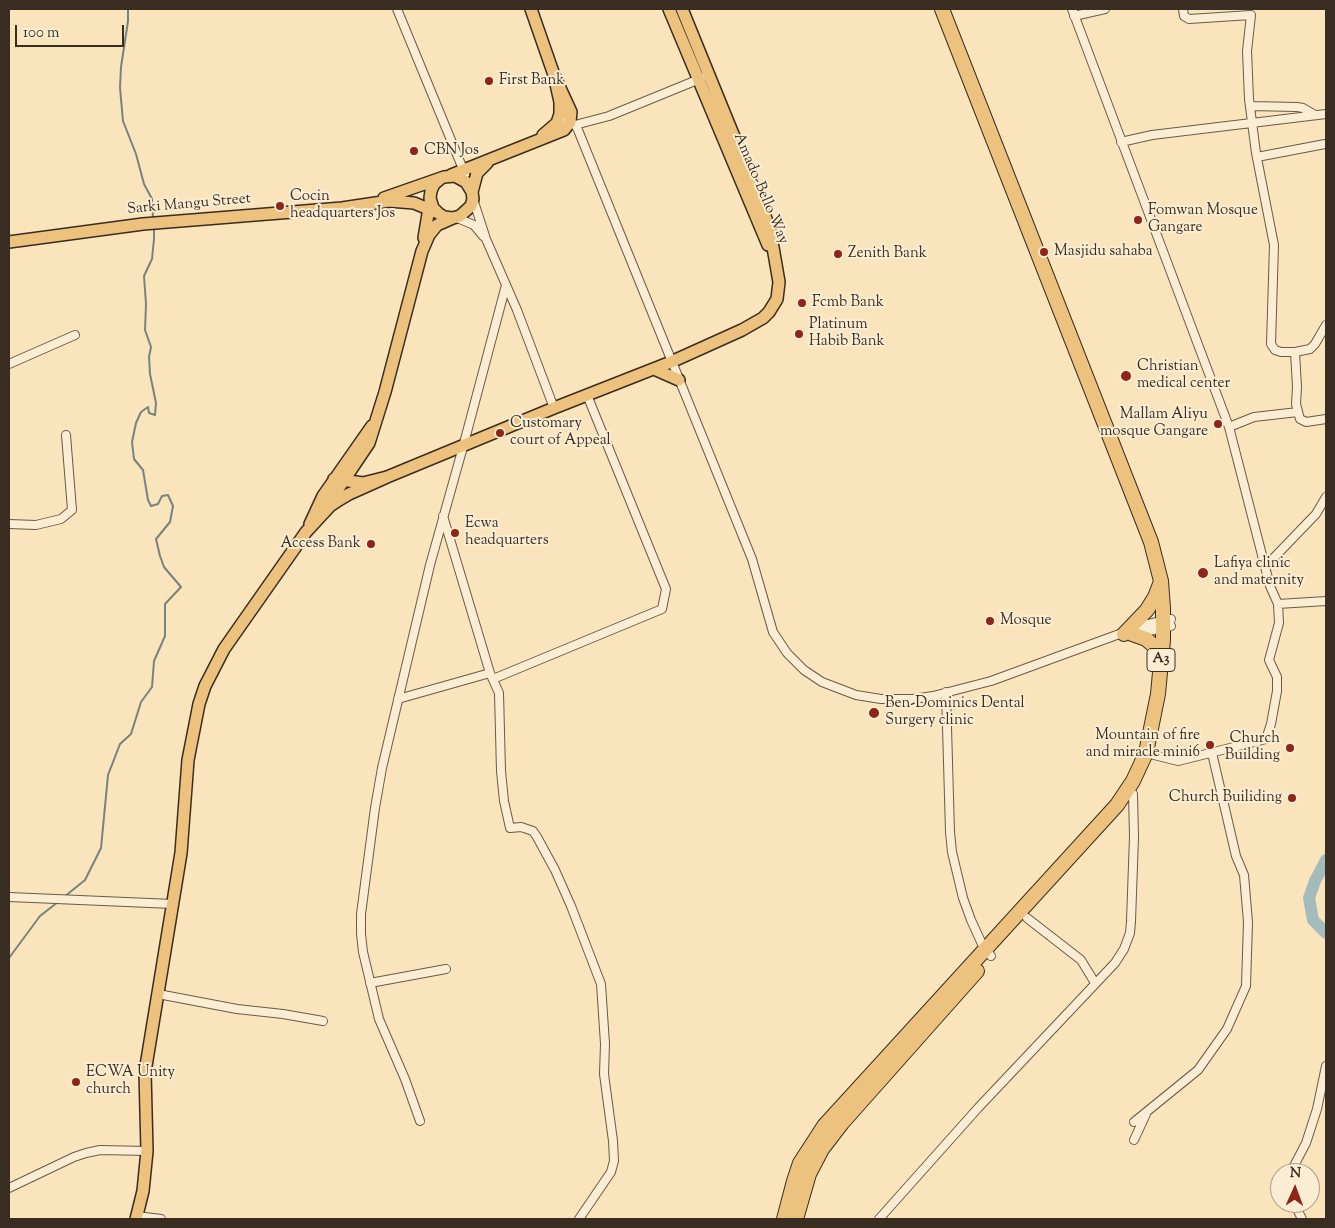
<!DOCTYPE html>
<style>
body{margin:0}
#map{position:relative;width:1335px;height:1228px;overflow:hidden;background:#f9e4bc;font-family:"Sorts Mill Goudy",serif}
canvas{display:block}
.frame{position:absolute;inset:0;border:10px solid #392d21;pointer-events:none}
.north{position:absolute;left:1270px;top:1163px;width:50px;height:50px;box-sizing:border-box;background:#fbedd3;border:1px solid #ada08c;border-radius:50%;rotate:2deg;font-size:14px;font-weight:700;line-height:20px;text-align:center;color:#392d21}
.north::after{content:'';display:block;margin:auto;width:18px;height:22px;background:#8f2418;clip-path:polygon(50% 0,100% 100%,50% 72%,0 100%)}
.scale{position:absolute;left:15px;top:25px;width:109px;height:22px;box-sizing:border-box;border:2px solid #392d21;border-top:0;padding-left:6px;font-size:15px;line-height:18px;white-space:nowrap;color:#392d21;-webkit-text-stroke:4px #fbedd3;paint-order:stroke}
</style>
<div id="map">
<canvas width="1335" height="1228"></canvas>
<div class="frame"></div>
<div class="north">N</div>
<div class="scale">100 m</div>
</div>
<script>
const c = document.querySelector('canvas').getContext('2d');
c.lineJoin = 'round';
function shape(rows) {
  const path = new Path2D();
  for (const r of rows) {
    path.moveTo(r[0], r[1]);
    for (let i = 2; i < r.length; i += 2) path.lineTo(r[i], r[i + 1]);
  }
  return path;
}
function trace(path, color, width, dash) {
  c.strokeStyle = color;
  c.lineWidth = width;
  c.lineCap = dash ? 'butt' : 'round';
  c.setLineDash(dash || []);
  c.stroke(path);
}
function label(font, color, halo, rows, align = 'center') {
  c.font = font + ' "Sorts Mill Goudy",serif';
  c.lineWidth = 4;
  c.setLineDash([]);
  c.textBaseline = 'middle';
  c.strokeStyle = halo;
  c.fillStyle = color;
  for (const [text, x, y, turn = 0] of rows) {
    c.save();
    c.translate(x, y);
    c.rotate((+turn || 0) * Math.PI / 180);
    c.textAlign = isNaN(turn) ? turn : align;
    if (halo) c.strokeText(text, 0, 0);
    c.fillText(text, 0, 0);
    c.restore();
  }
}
const stream = shape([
 [128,9,128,21,121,67,120,88,123,121,136,154,144,184,152,199,153,219],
 [64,897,85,880,101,848,108,775,120,744,131,734,141,702,152,687,154,661,165,636,165,604,181,587,164,567,160,556,156,539,170,522,173,506,168,495,162,496,158,504,151,506,148,500,143,470,134,459,132,442,136,423,141,412,148,407,149,413,155,415,156,403,150,374,149,357,151,347,145,330,146,304,144,276,152,259,154,239,154,228],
 [9,958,40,916,58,902]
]);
const river = shape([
 [1326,860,1315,881,1309,898,1313,920,1326,933]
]);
const street = shape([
 [397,9,465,174],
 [1072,9,1229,427,1270,586,1278,604,1279,623,1269,660,1277,677,1277,691,1271,724,1266,739],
 [1183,9,1184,16,1189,19,1251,15,1247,51,1249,99,1256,153,1274,245,1271,344,1275,350,1281,352,1295,352,1310,349,1315,344,1326,325],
 [1074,16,1105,9],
 [1250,106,1297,107,1303,108,1315,115],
 [566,121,575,125,578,130,752,559,773,632,787,653,804,670,822,682,856,695,881,699,913,699,933,696,991,681,1144,625,1171,619],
 [575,125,609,116,702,78],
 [1121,142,1152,135,1326,114],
 [1257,157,1325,144],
 [473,199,486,239,517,310,554,408],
 [457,218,474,225,483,236],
 [1295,352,1297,387,1296,404,1300,419,1306,422,1326,419],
 [9,364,75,335],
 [1229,427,1254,417,1298,412],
 [443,516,490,673,499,693,501,771,504,801,510,828,521,827,533,831,537,837,555,870,571,906,601,984,605,1044,604,1074,613,1141,614,1161,611,1172,579,1219],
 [9,524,36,525,61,519,72,510,66,435],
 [1265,567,1316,514,1326,497],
 [1278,604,1326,601],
 [1136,634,1171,626],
 [493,679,662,609,666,589,587,395],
 [946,692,950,832,952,852,963,898,971,920,982,944,991,956],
 [398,699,490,673],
 [1146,753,1178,761,1270,738],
 [9,897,173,904],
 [1027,918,1081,960,1095,983],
 [370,983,446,969],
 [158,994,237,1009,283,1014,323,1021],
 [420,1121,405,1079,379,1019,363,952,361,934,361,914,375,808,382,768,430,565,463,447,506,285],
 [1134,1122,1198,1070,1227,1029,1246,986,1248,922,1244,875,1236,856,1212,753],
 [1134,1140,1146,1114],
 [1294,1173,1294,1166,1306,1143,1317,1109,1326,1066],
 [9,1188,74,1157,86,1153,100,1150,147,1151],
 [1294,1203,1302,1219],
 [137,1216,161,1219],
 [879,1219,978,1108,1115,963,1124,949,1130,933,1131,921,1134,837,1133,794]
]);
const primary = shape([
 [531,9,554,75,560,102,560,114,557,123,543,135],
 [669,9,768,245],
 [451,175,564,130,570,122,571,112,554,75],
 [472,192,477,173,487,163],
 [384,198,444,177,455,176,466,182,472,192,473,199,471,206,460,216,453,218,444,217,438,213,433,208,430,198,431,191,434,184,440,179],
 [424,238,430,202],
 [9,242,143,224,342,208,389,201,414,203,438,213],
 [654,369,679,380],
 [334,479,363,483,387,477,554,408,671,362,742,330,763,318,769,312,777,299,779,282,770,230,757,193,682,9],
 [328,504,369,443,385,392,422,251,429,235,437,225,453,218],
 [310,524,323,496,372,426],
 [136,1219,143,1191,147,1151,145,1072,181,853,188,760,199,704,205,686,224,649,306,532,330,506,339,500,349,494,387,477]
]);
const highway = shape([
 [1124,634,1147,610,1155,597,1160,584],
 [1132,634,1146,639,1153,645,1158,655,1159,662],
 [784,1219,794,1181,800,1163,824,1126,1117,805,1133,781,1146,753,1158,694,1163,640,1163,608,1161,581,1151,542,942,9],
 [796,1219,809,1174,822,1149,842,1123,977,971]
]);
const markers = [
 [489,81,5,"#8f2418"],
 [414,151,5,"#8f2418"],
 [280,206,5,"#8f2418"],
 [1138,220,5,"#8f2418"],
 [1044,252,5,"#8f2418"],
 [838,254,5,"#8f2418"],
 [802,303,5,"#8f2418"],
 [799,334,5,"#8f2418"],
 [1126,376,6,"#8f2418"],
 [1218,424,5,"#8f2418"],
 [500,433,5,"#8f2418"],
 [455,533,5,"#8f2418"],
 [371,544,5,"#8f2418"],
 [1203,573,6,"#8f2418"],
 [990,621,5,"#8f2418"],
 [874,713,6,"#8f2418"],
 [1210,745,5,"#8f2418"],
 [1290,748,5,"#8f2418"],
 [1292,798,5,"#8f2418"],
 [76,1082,5,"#8f2418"]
];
const shields = [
 [1161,660,28]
];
const shieldNames = [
 ["A3",1161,660]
];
const poiNames = [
 ["First Bank",499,81],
 ["CBN Jos",424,151],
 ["Cocin",290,197],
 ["headquarters Jos",290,214],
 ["Fomwan Mosque",1148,211],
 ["Gangare",1148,228],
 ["Masjidu sahaba",1054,252],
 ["Zenith Bank",848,254],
 ["Fcmb Bank",812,303],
 ["Platinum",809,325],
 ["Habib Bank",809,342],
 ["Christian",1137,367],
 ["medical center",1137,384],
 ["Mallam Aliyu",1208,415,"right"],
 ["mosque Gangare",1208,432,"right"],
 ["Customary",510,424],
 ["court of Appeal",510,441],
 ["Ecwa",465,524],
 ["headquarters",465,541],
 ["Access Bank",361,544,"right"],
 ["Lafiya clinic",1214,564],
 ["and maternity",1214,581],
 ["Mosque",1000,621],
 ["Ben-Dominics Dental",885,704],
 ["Surgery clinic",885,721],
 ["Mountain of fire",1200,736,"right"],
 ["and miracle mini6",1200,753,"right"],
 ["Church",1280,739,"right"],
 ["Building",1280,756,"right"],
 ["Church Builiding",1282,798,"right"],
 ["ECWA Unity",86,1073],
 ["church",86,1090]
];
const streetNames = [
 ["Amado-Bello Way",760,189,67],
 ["Sarki Mangu Street",189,205,-5]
];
trace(stream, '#79837d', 2);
trace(river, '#a3bcbb', 12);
trace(street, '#695b48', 10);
trace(primary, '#392d21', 14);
trace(highway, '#392d21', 16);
trace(street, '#fbedd3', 8);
trace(primary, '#ecc27e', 11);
trace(highway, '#ecc27e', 14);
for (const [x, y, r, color] of markers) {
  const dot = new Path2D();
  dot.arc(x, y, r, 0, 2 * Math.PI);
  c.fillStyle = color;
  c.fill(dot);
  trace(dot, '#fbedd3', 2);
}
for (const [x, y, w] of shields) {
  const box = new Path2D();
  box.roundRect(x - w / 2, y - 11.5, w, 23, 4);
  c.fillStyle = '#fbedd3';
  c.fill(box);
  trace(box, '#392d21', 1);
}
label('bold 14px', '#392d21', null, shieldNames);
label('15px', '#392d21', '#fbedd3', poiNames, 'left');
label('15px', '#392d21', '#fbedd3', streetNames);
</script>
